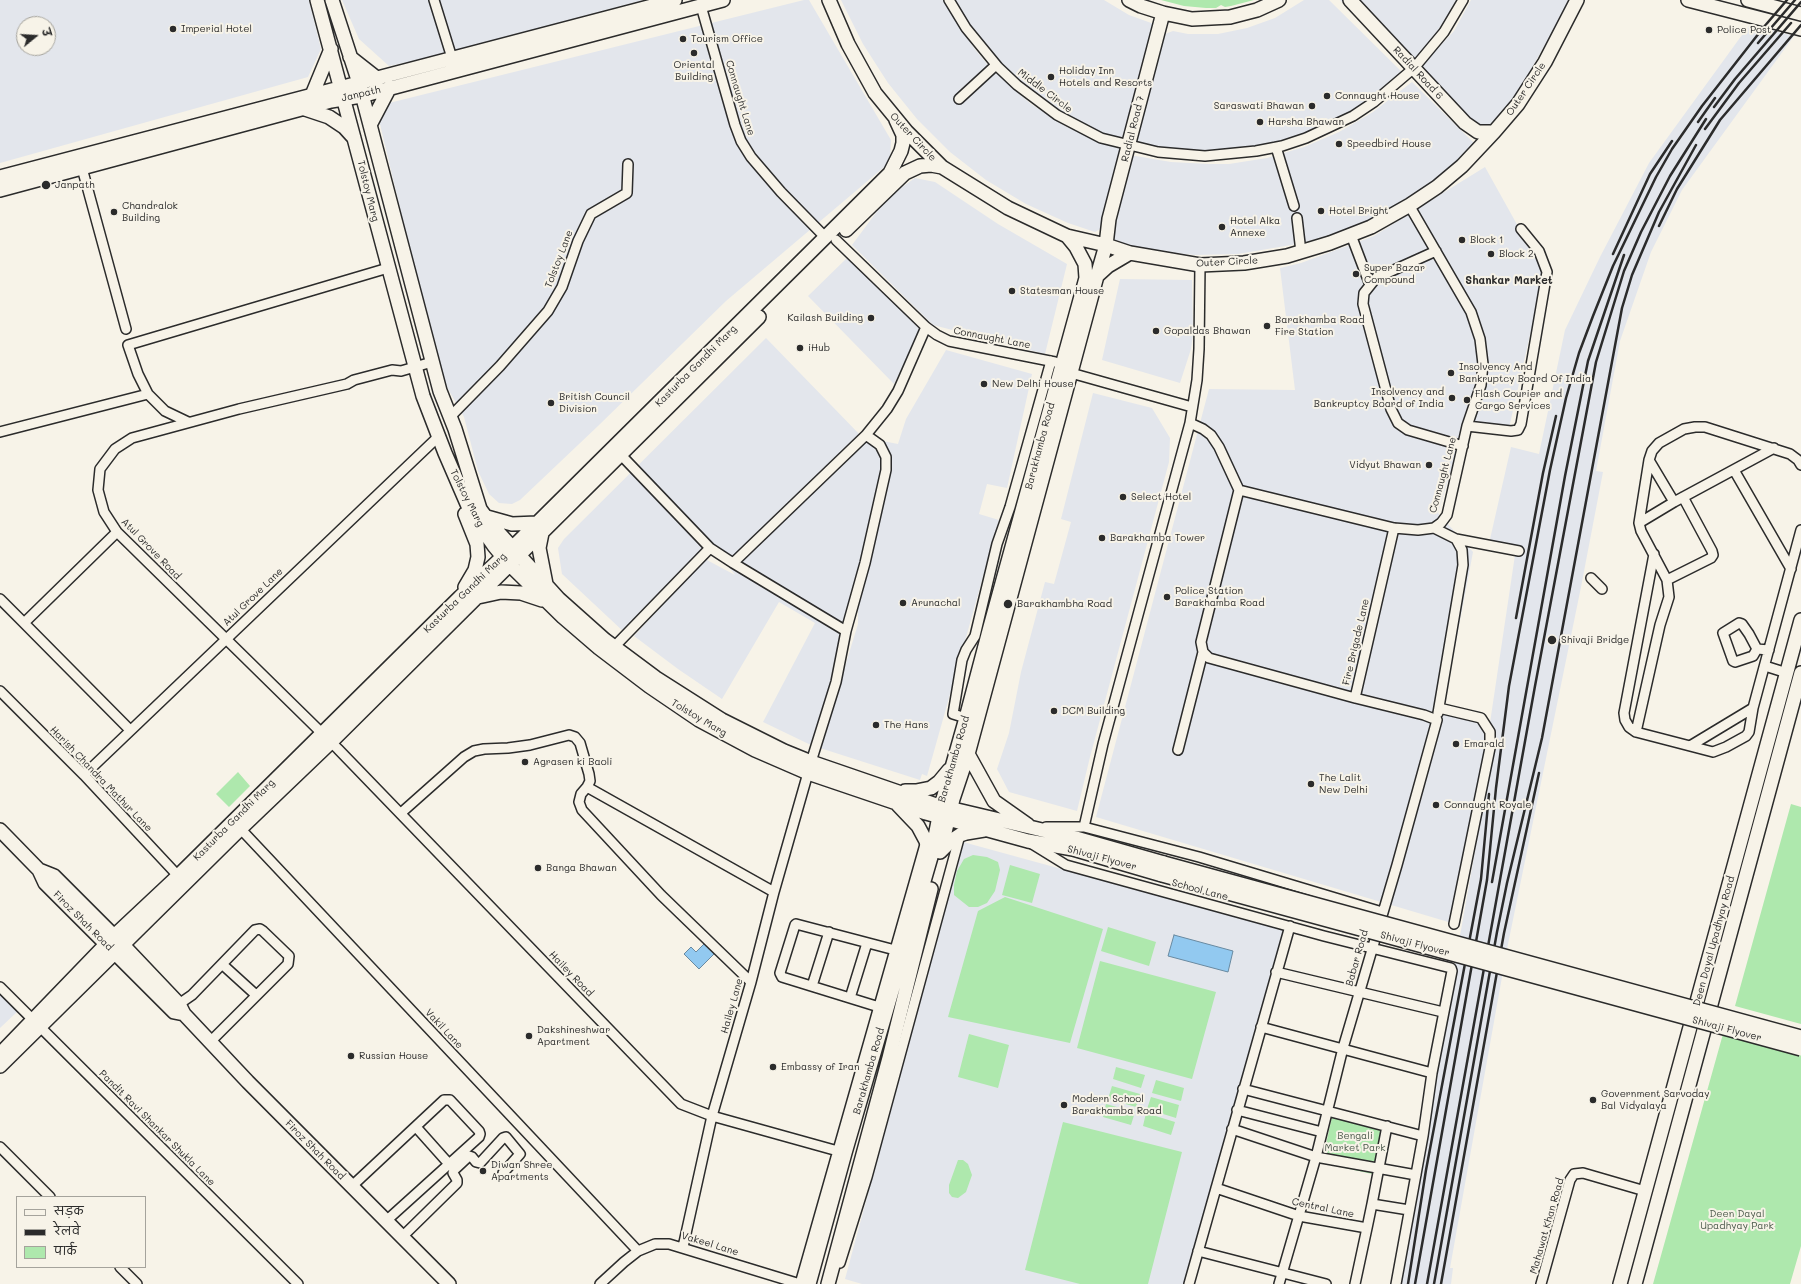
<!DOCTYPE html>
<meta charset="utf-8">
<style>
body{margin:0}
#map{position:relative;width:1801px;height:1284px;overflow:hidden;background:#f7f3e8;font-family:Mali,"Playpen Sans Deva",sans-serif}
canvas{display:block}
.legend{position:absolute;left:16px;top:1196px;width:130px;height:72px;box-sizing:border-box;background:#f7f3e8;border:1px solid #a5a39c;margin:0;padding:5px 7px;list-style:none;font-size:12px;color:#2b2b2b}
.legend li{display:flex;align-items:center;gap:8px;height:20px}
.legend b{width:20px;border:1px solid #a5a39c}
.north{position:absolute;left:16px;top:16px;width:40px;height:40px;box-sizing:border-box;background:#f7f3e8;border:1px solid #a5a39c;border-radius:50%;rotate:72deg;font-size:11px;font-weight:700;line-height:16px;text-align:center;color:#2b2b2b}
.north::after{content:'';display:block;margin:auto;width:14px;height:18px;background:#2b2b2b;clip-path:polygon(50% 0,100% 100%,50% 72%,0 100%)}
</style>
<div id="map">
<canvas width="1801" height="1284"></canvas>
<ul class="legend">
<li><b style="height:5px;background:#f7f3e8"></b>सड़क</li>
<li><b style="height:5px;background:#2b2b2b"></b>रेलवे</li>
<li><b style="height:11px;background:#aee8ad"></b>पार्क</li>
</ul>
<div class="north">उ</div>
</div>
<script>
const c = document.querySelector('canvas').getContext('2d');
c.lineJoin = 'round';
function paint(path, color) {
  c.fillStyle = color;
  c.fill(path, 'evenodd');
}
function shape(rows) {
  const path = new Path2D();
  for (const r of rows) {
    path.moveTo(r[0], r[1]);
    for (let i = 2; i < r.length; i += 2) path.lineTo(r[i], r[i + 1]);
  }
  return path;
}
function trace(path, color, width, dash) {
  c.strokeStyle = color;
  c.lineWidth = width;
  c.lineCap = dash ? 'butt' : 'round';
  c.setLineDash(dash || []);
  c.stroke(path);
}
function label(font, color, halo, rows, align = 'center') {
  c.font = font + ' Mali,sans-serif';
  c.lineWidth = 4;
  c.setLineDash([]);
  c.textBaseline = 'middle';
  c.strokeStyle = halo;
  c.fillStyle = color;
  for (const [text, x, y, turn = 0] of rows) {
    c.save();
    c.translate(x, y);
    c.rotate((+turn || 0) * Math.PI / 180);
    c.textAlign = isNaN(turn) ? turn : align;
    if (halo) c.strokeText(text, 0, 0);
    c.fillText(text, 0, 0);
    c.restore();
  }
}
const built = shape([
 [0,0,309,0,321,49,308,77,0,163],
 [24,24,48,24,48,48,24,48],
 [342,0,644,0,418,60,389,66,359,39],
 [804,0,809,0,891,140,890,162,726,301,598,426,520,500,512,504,499,503,489,494,478,471,464,417,439,373,379,120,389,103],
 [841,0,943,0,974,48,987,64,1016,91,1031,104,1065,126,1100,142,1124,150,1102,228,1095,232,1068,223,1026,204,986,180,950,152,917,119,888,83,863,44],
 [953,0,1104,0,1129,15,1154,24,1124,141,1099,132,1064,115,1016,80,976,37],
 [1304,0,1329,0,1403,73,1359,108,1325,127,1271,146,1194,153,1134,144,1162,35,1173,31,1188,34,1218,34,1247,28,1275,18],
 [1340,0,1457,0,1430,43,1408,67],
 [1471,0,1568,0,1559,20,1516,96,1493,126,1480,128,1420,73,1425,62,1454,31],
 [1750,24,1794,36,1682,190,1651,252,1620,341,1596,471,1603,472,1581,587,1507,949,1450,1268,1453,1268,1451,1284,1398,1284,1490,767,1484,763,1515,555,1488,548,1511,447,1539,454,1565,330,1600,257,1649,163],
 [1412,82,1475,144,1441,179,1385,213,1345,230,1303,243,1238,254,1195,255,1151,251,1115,242,1110,235,1130,155,1171,162,1209,164,1229,164,1267,158,1304,147,1339,132,1373,112],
 [1485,167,1544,273,1509,428,1475,421,1483,388,1473,308,1417,209],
 [915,178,935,182,998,224,1067,264,1045,354,933,325,852,245,878,210,895,192],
 [1409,214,1467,311,1475,333,1478,365,1475,392,1438,513,1473,552,1443,711,1480,720,1487,731,1455,924,1096,817,1209,389,1295,390,1280,268,1301,263,1374,236],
 [849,256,922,329,894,384,808,296],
 [1120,279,1192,280,1193,334,1191,349,1180,383,1102,360],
 [766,338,862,437,898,444,906,419,946,350,1032,374,1007,488,987,484,979,514,999,520,927,776,922,774,920,780,820,748,858,624,858,569,844,636,815,747,763,722,815,623,779,602,722,699,678,669,634,636,705,559,735,575,714,547,636,479,703,547,625,633,562,574,558,548,564,539],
 [1093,393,1152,408,1170,438,1169,462,1090,757,1077,811,1009,792,997,769,1009,733,1021,672,1045,582,1054,584,1071,522,1061,519],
 [963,842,1284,930,1186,1284,862,1284,845,1279],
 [0,993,18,1011,0,1028]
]);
const green = shape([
 [1161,0,1254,0,1231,6,1225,7,1221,5,1216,8,1206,8,1184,6],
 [238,772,250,786,229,807,216,794],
 [1791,804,1801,807,1801,1024,1735,1006],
 [973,855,987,857,998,862,1000,870,995,891,987,903,978,907,969,907,954,895,954,885,957,871,964,859],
 [1010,865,1040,874,1032,903,1002,895],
 [1005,897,1103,929,1070,1043,948,1017,978,911],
 [1108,927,1156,942,1149,966,1101,951],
 [1100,961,1216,992,1192,1079,1077,1048],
 [969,1034,1009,1045,998,1088,958,1077],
 [1723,1034,1801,1055,1801,1246,1790,1284,1653,1284],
 [1116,1067,1145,1075,1141,1088,1113,1079],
 [1156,1080,1184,1088,1181,1101,1152,1093],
 [1112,1086,1140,1094,1136,1107,1108,1099],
 [1151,1097,1179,1105,1176,1118,1147,1109],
 [1106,1104,1135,1112,1131,1125,1103,1117],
 [1334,1107,1390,1124,1381,1176,1322,1163],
 [1146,1113,1175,1122,1171,1135,1143,1126],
 [1063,1122,1182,1152,1148,1284,1080,1284,1025,1270],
 [958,1160,963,1160,968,1164,972,1175,966,1192,958,1198,952,1197,949,1193,949,1185]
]);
const water = shape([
 [1174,935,1233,951,1228,972,1168,956,1174,935],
 [704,944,714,954,699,969,684,954,691,947,696,952,704,944]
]);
const street = shape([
 [434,0,452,58],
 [949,0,966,28,998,67,1017,85,1057,115,1101,138,1158,152,1205,156,1256,151,1282,146,1306,138,1353,116,1374,102,1414,68,1444,32,1463,0],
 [701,6,735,125,741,141,751,157,781,192,826,238],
 [959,99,996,65],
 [1276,147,1294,206],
 [82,168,126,329],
 [1297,218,1301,252],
 [1351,235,1370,285],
 [836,240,926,327,937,335,949,341,1055,362],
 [1436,251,1376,278,1364,293,1363,304,1391,409,1398,423,1408,430,1463,446],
 [432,362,401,371,392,370,354,380,347,384,239,409,132,438,115,449,100,469,98,490,104,512,117,532,338,749,681,1104,712,1116,845,1153],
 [1071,373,1192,407],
 [148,394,138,374,128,345,388,268],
 [450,417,500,366,548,311,562,287,578,241,591,214,627,193,628,164],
 [1190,423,1203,429,1211,435,1219,447,1239,490,1394,528,1418,530,1434,528,1441,523,1447,515,1467,426,1481,385,1483,364,1480,339,1471,312,1409,205],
 [1467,426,1511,431,1518,430,1521,424,1547,272,1539,251,1521,229],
 [0,432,148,394,165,411,188,422],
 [1649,460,1674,502],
 [1734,470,1791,569],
 [1639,523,1674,502,1774,448],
 [1434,528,1456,539,1462,550,1463,565,1438,713],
 [1456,539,1519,551],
 [710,548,733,563],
 [1654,554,1624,713,1625,720,1629,727,1636,732,1690,746,1753,708,1801,530],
 [1591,578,1602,589],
 [1667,580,1711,558,1713,555,1712,551,1683,497],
 [0,599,24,623,117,532],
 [24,623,130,730],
 [846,631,733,563,866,435],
 [614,647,710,548,621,455],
 [1757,649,1753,656,1735,662,1733,661,1723,633,1739,623,1742,624,1749,634,1757,649,1769,650],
 [1203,652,1209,658,1355,698,1394,528],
 [1765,666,1787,673],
 [0,691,84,775,181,879],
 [1439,708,1481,718,1490,732,1490,748,1454,924],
 [966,718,953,714,962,660,966,650,975,636,997,544,1010,507,1051,361],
 [1636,732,1660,625,1669,597,1667,580,1641,531,1639,523,1649,460,1652,451,1659,443,1684,429,1695,427,1705,427,1790,454,1798,460,1801,465],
 [1690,746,1713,752,1726,747,1746,736,1749,732,1753,708],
 [1178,750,1203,652,1201,642,1239,490],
 [811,762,836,682,846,631,865,563,886,470,886,457,880,445,866,435,887,409,898,391,926,327],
 [84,775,439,436],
 [401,813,464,757,474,751,484,749,508,748,530,745,569,735,575,737,580,743,589,774,590,781,587,787],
 [236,824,638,1251],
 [1046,827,1084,827,1199,857,1382,912],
 [1084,827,1103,744,1190,423,1197,380,1199,349,1200,265],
 [1032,844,1066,865,1324,936,1451,968,1452,971,1432,1073,1423,1136,1396,1284],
 [223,965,256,995],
 [1276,972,1443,1012],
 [751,982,661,895,582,810,579,802,581,794,587,787,774,892],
 [812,986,829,932],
 [0,987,298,1284],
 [850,998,867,943],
 [179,1004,192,995,255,930,260,929,263,931,289,956,288,964,210,1042],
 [879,1007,782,977,780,973,795,925,796,924,895,950],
 [1261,1027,1432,1073],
 [1243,1089,1423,1136],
 [1237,1110,1322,1132],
 [416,1127,449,1164],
 [1232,1129,1316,1157,1416,1175],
 [0,1147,50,1197],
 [352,1186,444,1100,450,1100,479,1131,480,1134,479,1137,386,1221],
 [1216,1188,1299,1216,1367,1228,1372,1204,1409,1210],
 [1372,1204,1387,1126],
 [402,1237,457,1183,457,1180,453,1173,454,1170,469,1156,472,1157,476,1162,480,1163,503,1138,506,1137,520,1154,503,1173],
 [683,1247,712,1116,751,982,774,892,808,773],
 [1198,1251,1326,1284],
 [840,1263,867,1177,960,835],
 [120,1267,137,1284],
 [600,1284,624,1262,638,1251,655,1244,669,1244,800,1284],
 [800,1284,926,841],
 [1189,1284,1290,926],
 [1279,1284,1316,1157,1343,1048,1397,865,1437,720,1424,715,1355,698],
 [1355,1284,1367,1228],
 [1541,1284,1570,1180,1574,1174,1583,1173,1645,1191]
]);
const secondary = shape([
 [317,0,423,396,445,453,471,513,494,546,509,564,563,617,599,648,649,686,699,720,755,750,808,773,926,813,1028,841,1073,849,1162,875],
 [332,0,359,83,440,391,455,429,480,509,491,524,559,599,605,640,656,678,722,720,784,751,811,762,936,805,1076,838,1164,863],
 [829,0,848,44,875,93,907,132,942,167,1008,208,1067,236,1106,245,1130,253,1200,265,1244,263,1287,256,1330,243,1371,227,1410,205,1437,187,1462,166,1494,132,1518,104,1545,62,1577,0],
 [1129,0,1141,6,1163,13,1192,19,1230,17,1257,10,1279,0],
 [1350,0,1465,123,1478,132,1494,132],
 [1688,0,1801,29],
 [1748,0,1801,14],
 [350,57,378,79],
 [312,95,331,49],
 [305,109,329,117,344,127,354,138],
 [370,125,390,87],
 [0,177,675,0],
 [0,190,331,101,361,96,723,0],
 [846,230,905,173,920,166,931,165,942,167],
 [1097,276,1106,245,1109,219,1163,13],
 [465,514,477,544,478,557,475,570,465,587],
 [487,517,512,524,537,523],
 [542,533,539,548,546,584],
 [478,597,501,592,521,593,542,600],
 [968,754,994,801,1028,825],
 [905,791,916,791,931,788,939,782,949,770],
 [898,805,918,826,926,841,931,857],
 [0,830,39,870,45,883,174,1012,184,1014],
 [941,849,953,799,968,754,1097,276,1108,266,1130,253],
 [940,852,951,841,960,835,966,833,984,830],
 [39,870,54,876,123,945,179,1004,184,1014,248,1082,449,1284],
 [0,1054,114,936,178,876,460,597,513,547,890,173,901,151,903,143,903,135,896,120],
 [0,1066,240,829,331,742,759,317],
 [809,1284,845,1153,931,857,941,806,966,718,990,627,1086,278,1085,264,1076,247,1067,236],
 [828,1284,889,1058,931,889],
 [1620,1284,1801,620],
 [1635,1284,1801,673]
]);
const rail = shape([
 [1758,43,1795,0],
 [1714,107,1735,79,1801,2],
 [1698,122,1715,98],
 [1705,129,1739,83,1791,23],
 [1659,226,1677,189,1720,120,1801,25],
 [1613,254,1650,174,1672,141],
 [1516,618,1543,473,1556,416],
 [1492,882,1565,476,1588,361,1624,255],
 [1408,1284,1426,1170,1481,879,1489,794],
 [1415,1284,1487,880,1496,788,1509,686,1550,470,1566,398,1579,353,1593,316,1613,266,1656,177,1672,149,1702,106,1763,28,1787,0],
 [1427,1284,1535,686,1596,362,1624,271,1641,232,1670,176,1706,119],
 [1434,1284,1497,932,1507,883,1542,738,1622,308,1632,275,1659,212,1696,145],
 [1441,1284,1504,933,1539,773]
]);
const secondaryBridge = shape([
 [1164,863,1801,1037],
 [1162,875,1801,1049]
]);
const markers = [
 [173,29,4,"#2b2b2b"],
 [1709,30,4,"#2b2b2b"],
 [683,39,4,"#2b2b2b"],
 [694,53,4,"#2b2b2b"],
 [1051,77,4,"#2b2b2b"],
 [1327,96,4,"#2b2b2b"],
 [1312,106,4,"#2b2b2b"],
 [1260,122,4,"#2b2b2b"],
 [1339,144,4,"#2b2b2b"],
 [46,185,5,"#2b2b2b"],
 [1321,211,4,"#2b2b2b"],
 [114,212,4,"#2b2b2b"],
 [1222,227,4,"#2b2b2b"],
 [1462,240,4,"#2b2b2b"],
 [1491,254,4,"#2b2b2b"],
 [1356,274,4,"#2b2b2b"],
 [1012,291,4,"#2b2b2b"],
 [871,318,4,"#2b2b2b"],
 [1267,326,4,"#2b2b2b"],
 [1156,331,4,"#2b2b2b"],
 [800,348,4,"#2b2b2b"],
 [1451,373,4,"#2b2b2b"],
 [984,384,4,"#2b2b2b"],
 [1452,398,4,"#2b2b2b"],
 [1467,400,4,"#2b2b2b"],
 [551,403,4,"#2b2b2b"],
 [1429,465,4,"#2b2b2b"],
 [1123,497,4,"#2b2b2b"],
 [1102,538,4,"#2b2b2b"],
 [1167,597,4,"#2b2b2b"],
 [903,603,4,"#2b2b2b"],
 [1008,604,5,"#2b2b2b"],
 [1552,640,5,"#2b2b2b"],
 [1054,711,4,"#2b2b2b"],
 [876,725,4,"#2b2b2b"],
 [1456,744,4,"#2b2b2b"],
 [525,762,4,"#2b2b2b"],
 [1311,784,4,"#2b2b2b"],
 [1436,805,4,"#2b2b2b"],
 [538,868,4,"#2b2b2b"],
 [529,1036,4,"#2b2b2b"],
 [351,1056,4,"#2b2b2b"],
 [773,1067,4,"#2b2b2b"],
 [1593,1100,4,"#2b2b2b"],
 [1064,1105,4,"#2b2b2b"],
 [483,1171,4,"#2b2b2b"]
];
const poiNames = [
 ["Imperial Hotel",181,29],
 ["Police Post",1717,30],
 ["Tourism Office",691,39],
 ["Oriental",694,65,"center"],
 ["Building",694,77,"center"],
 ["Holiday Inn",1059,71],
 ["Hotels and Resorts",1059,83],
 ["Connaught House",1335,96],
 ["Saraswati Bhawan",1304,106,"right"],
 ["Harsha Bhawan",1268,122],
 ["Speedbird House",1347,144],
 ["Janpath",55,185],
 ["Chandralok",122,206],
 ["Building",122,218],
 ["Hotel Bright",1329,211],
 ["Hotel Alka",1230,221],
 ["Annexe",1230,233],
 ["Block 1",1470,240],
 ["Block 2",1499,254],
 ["Super Bazar",1364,268],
 ["Compound",1364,280],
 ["Statesman House",1020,291],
 ["Kailash Building",863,318,"right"],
 ["Barakhamba Road",1275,320],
 ["Fire Station",1275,332],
 ["Gopaldas Bhawan",1164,331],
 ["iHub",808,348],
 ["Insolvency And",1459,367],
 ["Bankruptcy Board Of India",1459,379],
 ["New Delhi House",992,384],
 ["Insolvency and",1444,392,"right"],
 ["Bankruptcy Board of India",1444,404,"right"],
 ["Flash Courier and",1475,394],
 ["Cargo Services",1475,406],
 ["British Council",559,397],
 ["Division",559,409],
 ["Vidyut Bhawan",1421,465,"right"],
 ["Select Hotel",1131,497],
 ["Barakhamba Tower",1110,538],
 ["Police Station",1175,591],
 ["Barakhamba Road",1175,603],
 ["Arunachal",911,603],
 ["Barakhambha Road",1017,604],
 ["Shivaji Bridge",1561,640],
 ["DCM Building",1062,711],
 ["The Hans",884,725],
 ["Emarald",1464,744],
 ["Agrasen ki Baoli",533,762],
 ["The Lalit",1319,778],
 ["New Delhi",1319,790],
 ["Connaught Royale",1444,805],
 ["Banga Bhawan",546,868],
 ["Dakshineshwar",537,1030],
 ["Apartment",537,1042],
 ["Russian House",359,1056],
 ["Embassy of Iran",781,1067],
 ["Government Sarvoday",1601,1094],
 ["Bal Vidyalaya",1601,1106],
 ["Modern School",1072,1099],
 ["Barakhamba Road",1072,1111],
 ["Diwan Shree",491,1165],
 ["Apartments",491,1177]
];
const streetNames = [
 ["Radial Road 6",1418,73,47],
 ["Outer Circle",1526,89,-56],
 ["Middle Circle",1045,91,37],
 ["Janpath",361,94,-13],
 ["Connaught Lane",740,98,73],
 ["Radial Road 7",1133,129,-76],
 ["Outer Circle",913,137,47],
 ["Tolstoy Marg",368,191,76],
 ["Tolstoy Lane",559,259,-69],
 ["Outer Circle",1227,262,-3],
 ["Connaught Lane",992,338,11],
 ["Kasturba Gandhi Marg",696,366,-45],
 ["Barakhamba Road",1040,446,-75],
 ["Connaught Lane",1443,475,-75],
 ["Tolstoy Marg",467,498,63],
 ["Atul Grove Road",151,549,46],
 ["Kasturba Gandhi Marg",465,593,-44],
 ["Atul Grove Lane",253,597,-44],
 ["Fire Brigade Lane",1356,642,-77],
 ["Tolstoy Marg",699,718,31],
 ["Barakhamba Road",954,759,-74],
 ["Harish Chandra Mathur Lane",101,779,46],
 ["Kasturba Gandhi Marg",234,820,-45],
 ["Shivaji Flyover",1102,858,15],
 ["School Lane",1200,890,15],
 ["Firoz Shah Road",83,921,45],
 ["Deen Dayal Upadhyay Road",1714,941,-75],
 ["Shivaji Flyover",1415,944,15],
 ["Babar Road",1357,958,-74],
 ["Hailey Road",571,974,46],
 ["Hailey Lane",732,1006,-74],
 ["Vakil Lane",444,1029,47],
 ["Shivaji Flyover",1727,1029,15],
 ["Barakhamba Road",869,1071,-74],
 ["Pandit Ravi Shankar Shukla Lane",157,1128,45],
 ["Firoz Shah Road",315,1150,45],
 ["Central Lane",1323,1208,12],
 ["Mahawat Khan Road",1547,1226,-74],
 ["Vakeel Lane",710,1244,17]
];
const parkNames = [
 ["Bengali",1355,1136],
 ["Market Park",1355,1148],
 ["Deen Dayal",1737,1214],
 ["Upadhyay Park",1737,1226]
];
const neighbourhoodNames = [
 ["Shankar Market",1509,281]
];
paint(built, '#e3e6ec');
paint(green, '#aee8ad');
paint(water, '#92c9f0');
trace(water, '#698aa1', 1);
trace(street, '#2b2b2b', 12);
trace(secondary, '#2b2b2b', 16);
trace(street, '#f7f3e8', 9);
trace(secondary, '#f7f3e8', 13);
trace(rail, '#2b2b2b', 2.5);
trace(secondaryBridge, '#2b2b2b', 16, []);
trace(secondaryBridge, '#f7f3e8', 13);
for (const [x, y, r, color] of markers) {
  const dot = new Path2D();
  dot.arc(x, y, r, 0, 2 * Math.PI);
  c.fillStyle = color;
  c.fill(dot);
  trace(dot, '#f7f3e8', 1.5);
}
label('10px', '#2b2b2b', '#f7f3e8', poiNames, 'left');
label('10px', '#2b2b2b', '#f7f3e8', streetNames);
label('10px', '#4c5a4c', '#f7f3e8', parkNames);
label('bold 11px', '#2b2b2b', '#f7f3e8', neighbourhoodNames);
</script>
